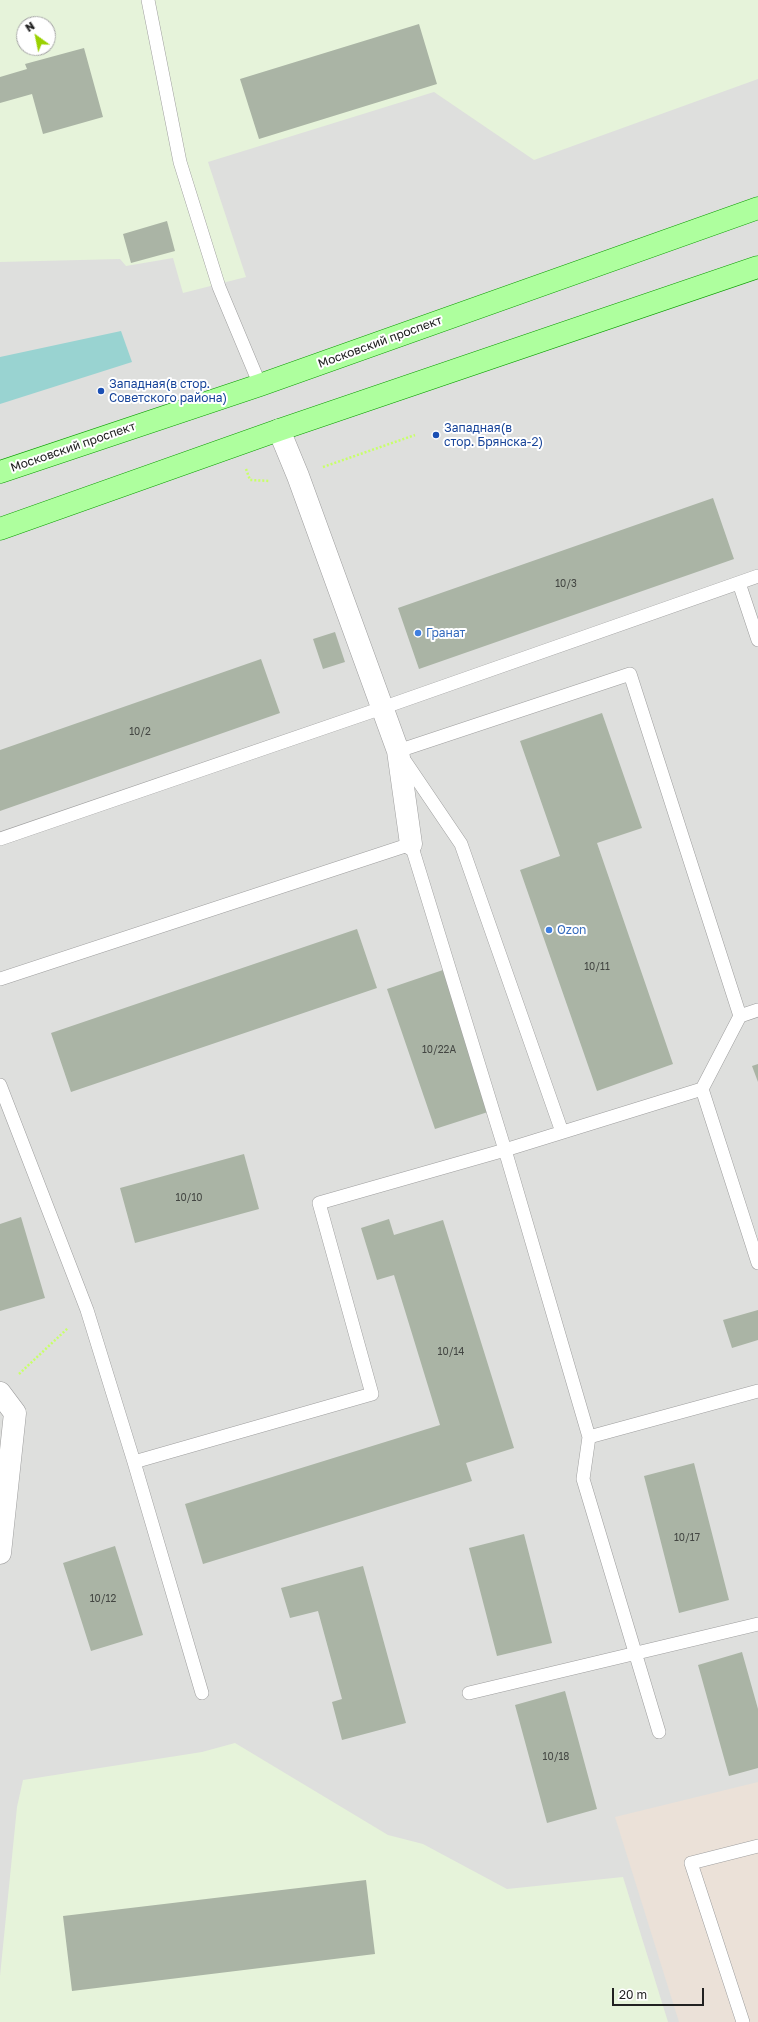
<!DOCTYPE html>
<meta charset="utf-8">
<style>
body{margin:0}
#map{position:relative;width:758px;height:2022px;overflow:hidden;background:#e7f1e7;font-family:"Golos Text",sans-serif}
canvas{display:block}
.north{position:absolute;left:16px;top:16px;width:40px;height:40px;box-sizing:border-box;background:#fff;border:1px solid #a6a6a6;border-radius:50%;rotate:327deg;font-size:11px;font-weight:700;line-height:16px;text-align:center;color:#212121}
.north::after{content:'';display:block;margin:auto;width:14px;height:18px;background:#9ad100;clip-path:polygon(50% 0,100% 100%,50% 72%,0 100%)}
.scale{position:absolute;left:612px;top:1988px;width:92px;height:18px;box-sizing:border-box;border:2px solid #212121;border-top:0;padding-left:5px;font-size:12px;line-height:14px;white-space:nowrap;color:#212121;-webkit-text-stroke:3px #fff;paint-order:stroke}
</style>
<div id="map">
<canvas width="758" height="2022"></canvas>
<div class="north">N</div>
<div class="scale">20 m</div>
</div>
<script>
const c = document.querySelector('canvas').getContext('2d');
c.lineJoin = 'round';
function paint(path, color) {
  c.fillStyle = color;
  c.fill(path, 'evenodd');
}
function shape(rows) {
  const path = new Path2D();
  for (const r of rows) {
    path.moveTo(r[0], r[1]);
    for (let i = 2; i < r.length; i += 2) path.lineTo(r[i], r[i + 1]);
  }
  return path;
}
function trace(path, color, width, dash) {
  c.strokeStyle = color;
  c.lineWidth = width;
  c.lineCap = dash ? 'butt' : 'round';
  c.setLineDash(dash || []);
  c.stroke(path);
}
function label(font, color, halo, rows, align = 'center') {
  c.font = font + ' "Golos Text",sans-serif';
  c.lineWidth = 4;
  c.setLineDash([]);
  c.textBaseline = 'middle';
  c.strokeStyle = halo;
  c.fillStyle = color;
  for (const [text, x, y, turn = 0] of rows) {
    c.save();
    c.translate(x, y);
    c.rotate((+turn || 0) * Math.PI / 180);
    c.textAlign = isNaN(turn) ? turn : align;
    if (halo) c.strokeText(text, 0, 0);
    c.fillText(text, 0, 0);
    c.restore();
  }
}
const residential = shape([
 [0,0,758,0,758,2022,0,2022],
 [24,24,48,24,48,48,24,48]
]);
const industrial = shape([
 [758,1782,758,2022,679,2022,615,1817]
]);
const military = shape([
 [0,0,758,0,758,79,534,160,434,92,208,162,246,277,183,293,173,258,126,266,120,259,0,262],
 [24,24,48,24,48,48,24,48],
 [235,1743,388,1835,423,1844,507,1889,623,1877,668,2022,0,2022,0,1976,17,1807,23,1780,202,1752]
]);
const forest = shape([
 [121,331,132,362,0,404,0,357]
]);
const building = shape([
 [419,24,437,84,259,139,240,79],
 [84,48,103,117,43,134,32,94,0,103,0,77,27,69,25,64],
 [167,221,175,251,131,263,123,234],
 [713,498,734,559,419,669,398,608],
 [335,632,345,662,323,669,313,639],
 [261,659,280,713,0,811,0,750],
 [602,713,642,828,597,843,673,1064,597,1091,520,870,560,856,520,741],
 [357,929,377,988,71,1092,51,1033],
 [443,970,491,1111,435,1129,387,989],
 [758,1064,758,1082,752,1066],
 [244,1154,259,1209,135,1243,120,1188],
 [21,1217,45,1298,0,1311,0,1224],
 [389,1219,394,1235,443,1220,514,1448,466,1463,472,1481,203,1564,185,1504,440,1425,394,1275,377,1280,361,1228],
 [758,1310,758,1340,732,1348,723,1320],
 [694,1463,729,1600,679,1613,644,1476],
 [524,1534,552,1643,497,1656,469,1548],
 [115,1546,143,1635,91,1651,63,1563],
 [363,1566,406,1723,342,1740,332,1702,342,1699,318,1611,290,1618,281,1588],
 [742,1652,758,1709,758,1768,729,1776,698,1665],
 [565,1691,597,1809,547,1823,515,1705],
 [366,1880,375,1954,72,1991,63,1916]
]);
const path = shape([
 [323,467,415,435],
 [246,469,250,480,270,481],
 [19,1374,68,1328]
]);
const service = shape([
 [148,0,180,162,219,287,260,385],
 [739,583,758,640],
 [0,839,382,708,758,576],
 [0,979,411,844,505,1150,589,1437,758,1391],
 [0,1085,87,1310,134,1462,202,1693],
 [702,1089,758,1263],
 [562,1132,461,844,398,751,630,674,740,1016,758,1010],
 [589,1437,583,1479,659,1732],
 [134,1462,372,1394,319,1203,505,1150,702,1089,740,1016],
 [469,1693,758,1624],
 [743,2022,691,1863,758,1846]
]);
const minor = shape([
 [279,430,298,476,398,751,411,844],
 [0,1393,15,1413,0,1553]
]);
const primary = shape([
 [0,472,260,385,758,208],
 [0,529,279,430,758,267]
]);
const markers = [
 [101,391,4,"#1a4fb4"],
 [436,435,4,"#1a4fb4"],
 [418,633,4,"#3f7fe0"],
 [549,930,4,"#3f7fe0"]
];
const numberNames = [
 ["10/3",566,584],
 ["10/2",140,732],
 ["10/11",597,967],
 ["10/22А",439,1050],
 ["10/10",189,1198],
 ["10/14",451,1352],
 ["10/17",687,1538],
 ["10/12",103,1599],
 ["10/18",556,1757]
];
const streetNames = [
 ["Московский проспект",380,342,-20],
 ["Московский проспект",73,447,-19]
];
const transitNames = [
 ["Западная(в стор.",109,384],
 ["Советского района)",109,398],
 ["Западная(в",444,428],
 ["стор. Брянска-2)",444,442]
];
const shopNames = [
 ["Гранат",426,633],
 ["Ozon",557,930]
];
paint(residential, '#dedfdd');
paint(industrial, '#ebe1d8');
paint(military, '#e6f3da');
paint(forest, '#99d3d1');
paint(building, '#aab4a5');
trace(service, '#9e9e9e', 14);
trace(minor, '#9e9e9e', 23);
trace(primary, '#0b9d00', 23);
trace(path, '#c8ff6a', 2.5, [2, 2]);
trace(service, '#fff', 13);
trace(minor, '#fff', 22);
trace(primary, '#aeff9e', 22);
for (const [x, y, r, color] of markers) {
  const dot = new Path2D();
  dot.arc(x, y, r, 0, 2 * Math.PI);
  c.fillStyle = color;
  c.fill(dot);
  trace(dot, '#fff', 1.5);
}
label('10px', '#434642', null, numberNames);
label('12px', '#212121', '#fff', streetNames);
label('12px', '#164399', '#fff', transitNames, 'left');
label('12px', '#366cbe', '#fff', shopNames, 'left');
</script>
